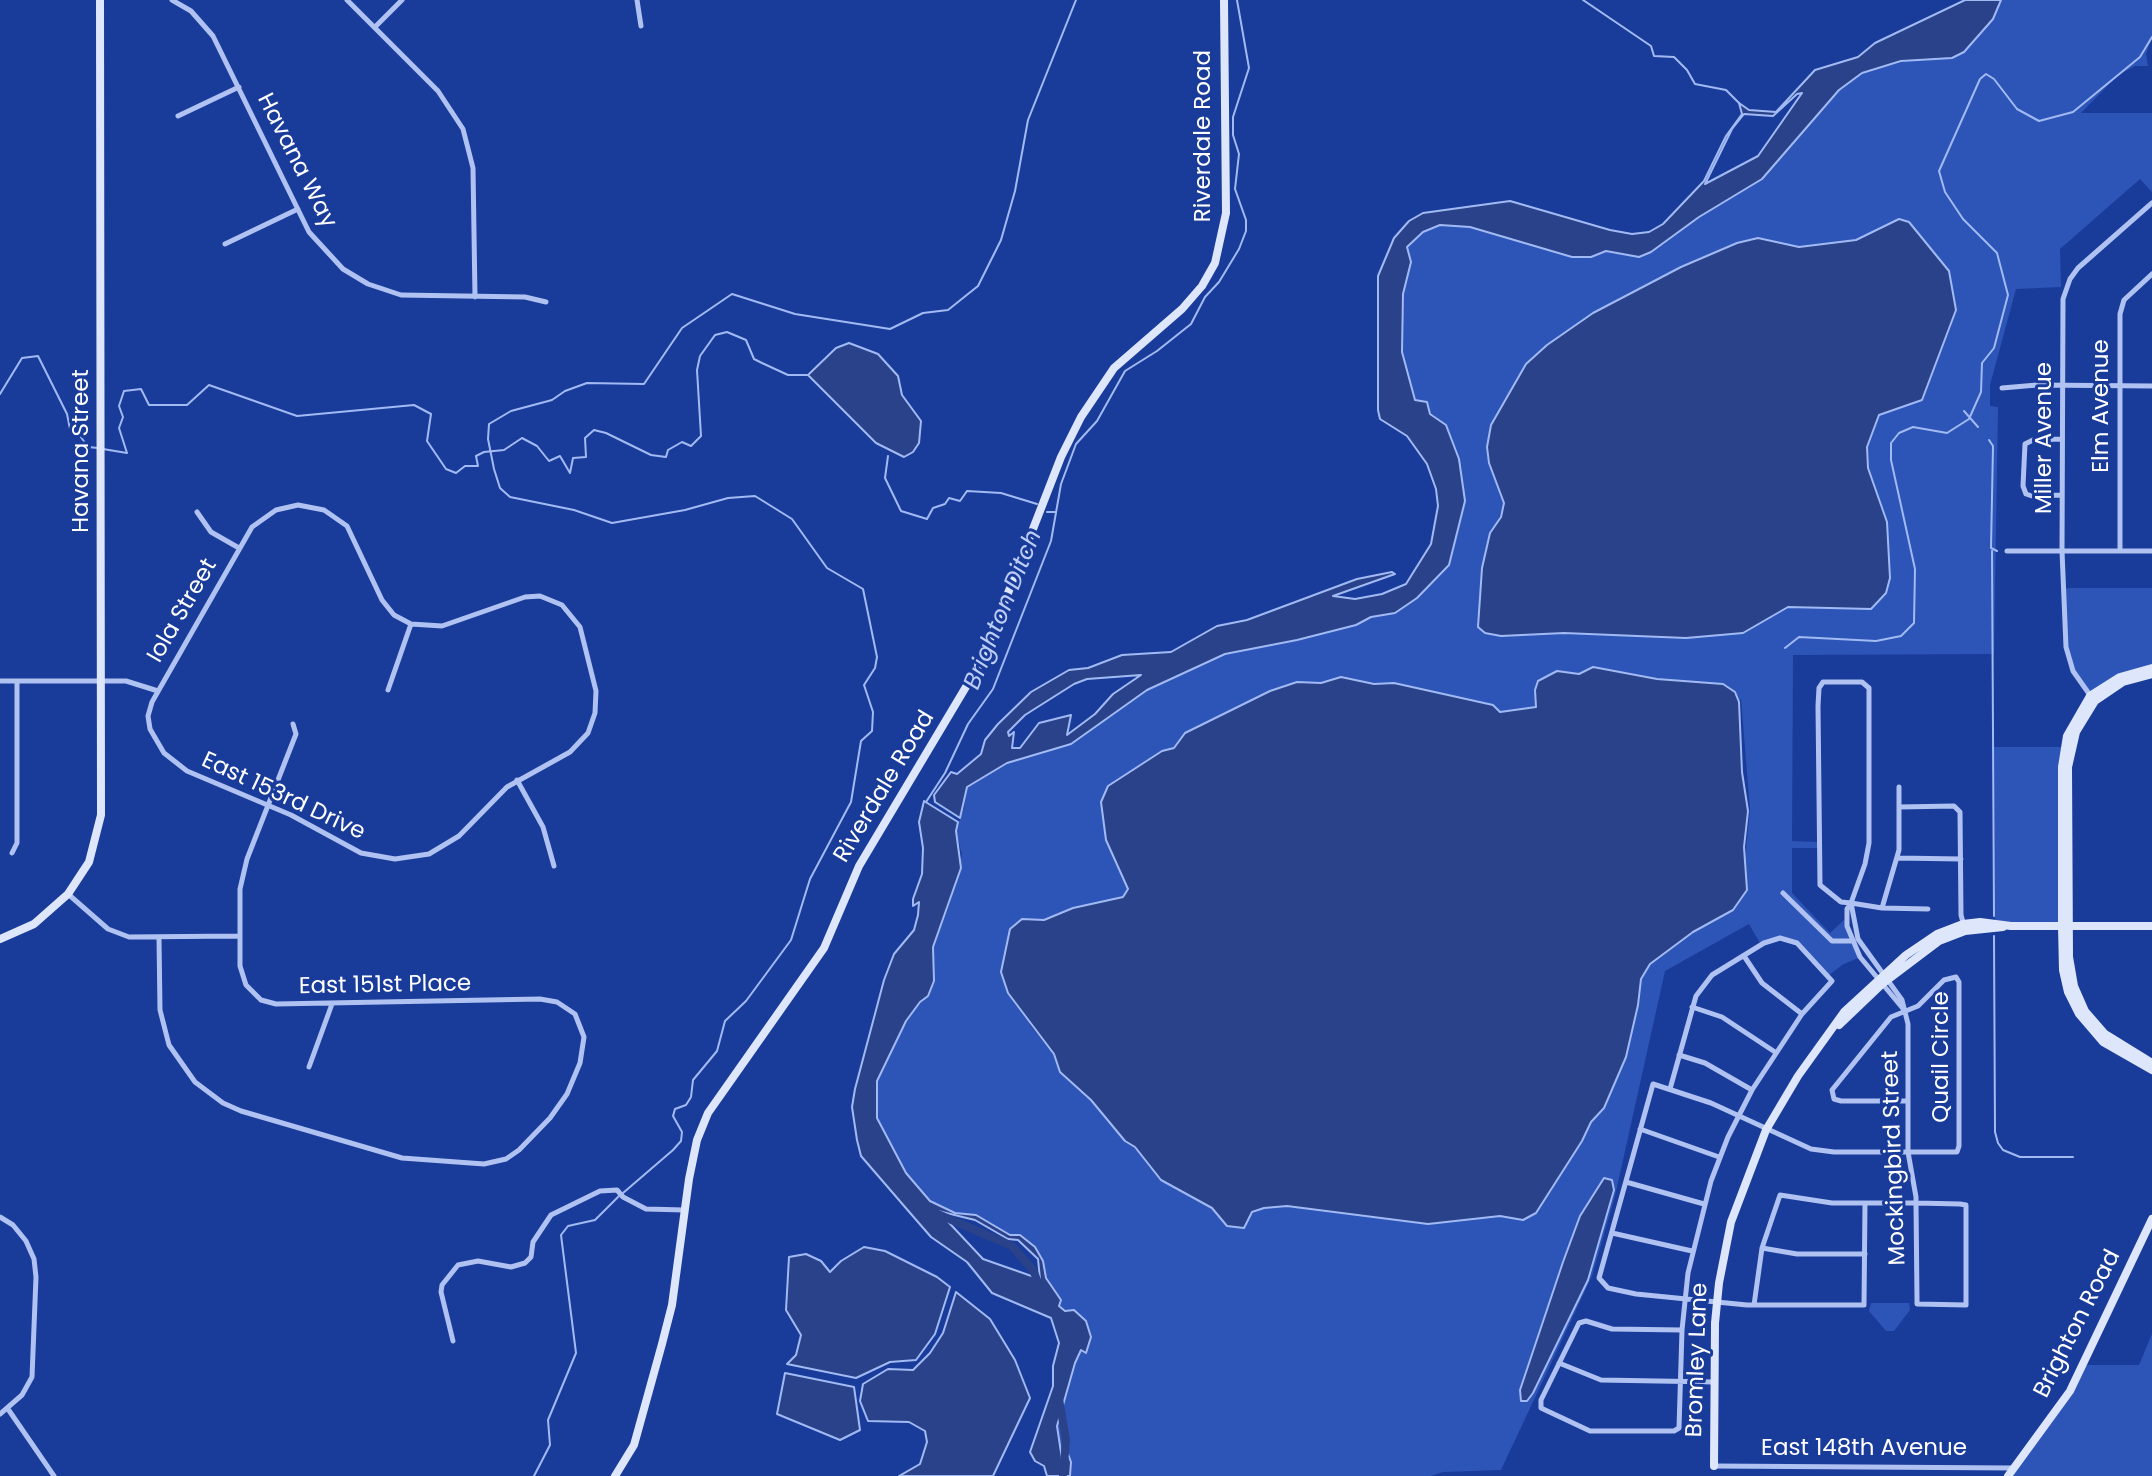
<!DOCTYPE html>
<style>
body{margin:0}
canvas{display:block;background:#193b9a}
</style>
<canvas width="2152" height="1476"></canvas>
<script>
const c = document.querySelector('canvas').getContext('2d');
c.lineJoin = 'round';
function paint(path, color) {
  c.fillStyle = color;
  c.fill(path, 'evenodd');
}
function shape(rows) {
  const path = new Path2D();
  for (const r of rows) {
    path.moveTo(r[0], r[1]);
    for (let i = 2; i < r.length; i += 2) path.lineTo(r[i], r[i + 1]);
  }
  return path;
}
function trace(path, color, width, dash) {
  c.strokeStyle = color;
  c.lineWidth = width;
  c.lineCap = dash ? 'butt' : 'round';
  c.setLineDash(dash || []);
  c.stroke(path);
}
function label(font, color, halo, rows, align = 'center') {
  c.font = font + ' Poppins,sans-serif';
  c.lineWidth = 6;
  c.setLineDash([]);
  c.textBaseline = 'middle';
  c.strokeStyle = halo;
  c.fillStyle = color;
  for (const [text, x, y, turn = 0] of rows) {
    c.save();
    c.translate(x, y);
    c.rotate((+turn || 0) * Math.PI / 180);
    c.textAlign = isNaN(turn) ? turn : align;
    if (halo) c.strokeText(text, 0, 0);
    c.fillText(text, 0, 0);
    c.restore();
  }
}
const green = shape([
 [2001,0,2152,0,2152,37,2146,54,2148,66,2135,66,2118,75,2081,113,2152,113,2152,192,2140,179,2060,249,2061,287,2016,289,1990,385,1990,406,1998,407,1994,654,1793,655,1792,841,1818,842,1818,848,1792,848,1792,893,1830,933,1846,918,1860,957,1842,965,1828,976,1803,948,1785,939,1761,945,1749,924,1665,971,1615,1196,1592,1276,1501,1470,1443,1472,1431,1476,1070,1476,1071,1462,1068,1455,1066,1461,1062,1459,1057,1426,1075,1363,1082,1350,1086,1352,1086,1322,1074,1310,1065,1311,1059,1306,1061,1300,1054,1293,1033,1246,1020,1235,1011,1235,976,1215,955,1213,930,1201,906,1173,877,1118,875,1106,877,1081,892,1048,913,1010,928,996,934,967,933,947,949,906,962,855,956,830,964,808,967,787,1007,763,1071,744,1147,690,1225,654,1296,640,1356,625,1371,617,1395,613,1417,598,1449,565,1465,501,1459,459,1446,425,1415,400,1402,352,1403,294,1411,262,1407,247,1423,232,1440,225,1470,227,1557,253,1585,258,1606,251,1651,252,1699,217,1762,179,1839,90,1862,73,1914,59,1952,58,1964,52,1993,19],
 [1899,219,1909,222,1939,257,1951,327,1930,373,1926,391,1878,415,1867,447,1868,468,1878,495,1890,578,1849,609,1788,607,1743,633,1686,638,1564,633,1501,636,1478,626,1482,568,1504,503,1499,493,1501,408,1518,378,1547,345,1593,313,1635,290,1737,243,1759,238,1799,247,1856,240],
 [1593,667,1734,692,1739,702,1741,699,1750,810,1745,859,1747,890,1733,910,1693,932,1650,964,1640,979,1638,1005,1604,1108,1591,1122,1582,1141,1536,1213,1523,1220,1500,1216,1366,1215,1287,1206,1264,1208,1227,1226,1212,1208,1161,1180,1135,1147,1125,1141,1091,1100,1060,1072,1054,1054,1030,1025,1022,919,1044,920,1073,908,1123,897,1128,889,1106,839,1108,786,1161,751,1174,748,1186,733,1270,691,1297,682,1321,683,1342,678,1374,684,1394,683,1500,712,1536,707,1535,690,1538,681,1557,671,1579,674],
 [2070,588,2152,588,2152,668,2090,696,2069,661,2064,589],
 [1994,747,2064,747,2062,926,1995,923],
 [1871,1303,1909,1303,1910,1310,1894,1331,1886,1331,1869,1311],
 [2152,1334,2152,1476,2008,1476,2055,1414,2082,1365,2139,1365]
]);
const water = shape([
 [1965,0,2001,0,1993,19,1964,52,1952,58,1901,61,1862,73,1839,90,1762,179,1699,217,1651,252,1639,257,1606,251,1591,257,1572,257,1470,227,1440,225,1423,232,1407,247,1411,262,1403,294,1402,352,1415,400,1427,402,1430,414,1446,425,1459,459,1465,501,1449,565,1417,598,1395,613,1371,617,1356,625,1297,640,1225,654,1147,690,1071,744,1007,763,967,787,960,818,935,802,934,795,951,772,957,774,981,754,985,740,998,724,1031,692,1069,670,1088,668,1122,655,1171,652,1217,626,1247,620,1357,579,1392,572,1395,574,1333,596,1355,599,1382,594,1406,584,1431,544,1438,506,1436,489,1427,464,1407,436,1380,419,1378,410,1378,276,1394,238,1409,221,1423,213,1510,201,1610,230,1632,234,1649,232,1663,224,1704,181,1726,136,1742,114,1739,103,1749,110,1776,112,1815,70,1858,57,1875,43,1965,0],
 [1802,93,1758,156,1705,184,1732,129,1744,114,1773,116,1797,94,1802,93],
 [1141,675,1113,694,1095,714,1067,735,1071,715,1039,723,1020,748,1012,748,1014,732,1009,736,1008,732,1025,715,1074,684,1087,679,1141,675],
 [1899,219,1909,222,1949,271,1956,310,1922,400,1879,415,1867,447,1868,468,1887,522,1890,578,1886,593,1871,609,1788,607,1743,633,1686,638,1564,633,1501,636,1485,633,1478,627,1482,568,1490,533,1501,517,1504,503,1489,463,1487,447,1491,425,1526,364,1547,345,1593,313,1681,267,1737,243,1758,238,1799,247,1856,240,1899,219],
 [849,343,878,354,898,376,902,395,921,421,919,443,913,452,904,457,876,443,808,375,836,348,849,343],
 [1593,667,1657,679,1723,684,1735,692,1739,702,1742,772,1748,811,1744,847,1747,890,1733,910,1693,932,1650,964,1641,979,1638,1005,1626,1057,1604,1108,1591,1122,1582,1141,1536,1213,1523,1220,1500,1216,1428,1224,1287,1206,1264,1208,1252,1212,1244,1228,1227,1226,1212,1208,1161,1180,1135,1147,1125,1141,1091,1100,1060,1072,1054,1054,1008,993,1001,972,1010,929,1022,919,1044,920,1073,908,1123,897,1128,889,1106,840,1101,802,1108,786,1162,751,1174,748,1185,733,1270,691,1297,682,1321,683,1341,677,1374,684,1394,683,1493,705,1500,712,1536,707,1535,690,1538,681,1557,671,1579,674,1593,667],
 [924,801,958,822,956,831,961,868,933,947,934,981,928,996,920,1002,906,1021,877,1081,877,1118,906,1173,930,1201,955,1213,976,1215,1010,1235,1020,1235,1035,1247,1043,1261,1046,1278,1061,1300,1059,1306,1065,1311,1074,1310,1086,1321,1091,1337,1086,1353,1081,1350,1075,1363,1057,1426,1062,1459,1066,1460,1068,1454,1071,1462,1070,1476,1047,1476,1044,1466,1035,1461,1030,1452,1053,1386,1053,1366,1059,1343,1051,1318,992,1293,967,1262,931,1237,911,1214,861,1156,857,1140,852,1107,855,1089,884,980,894,954,914,930,918,915,919,902,913,906,913,899,922,874,923,848,919,822,924,801],
 [938,1211,975,1220,1008,1239,1018,1240,1038,1259,1040,1279,983,1259,938,1211],
 [1604,1178,1612,1180,1614,1190,1588,1280,1533,1393,1527,1401,1521,1401,1520,1390,1563,1262,1580,1216,1604,1178],
 [864,1247,885,1251,937,1277,950,1287,935,1334,916,1360,890,1362,856,1378,787,1364,796,1355,801,1335,786,1310,789,1257,806,1254,821,1261,830,1272,841,1261,864,1247],
 [956,1292,990,1319,1015,1360,1030,1398,993,1476,899,1476,920,1464,927,1442,925,1431,909,1422,868,1421,860,1401,863,1384,888,1369,913,1370,930,1353,943,1333,956,1292],
 [785,1373,854,1387,860,1430,840,1440,777,1414,785,1373]
]);
const stream = shape([
 [1583,0,1651,46,1654,56,1674,57,1687,70,1695,84,1726,90,1739,103],
 [0,394,22,358,38,356,67,414,70,429,78,433,88,447,98,448],
 [1964,411,1978,427],
 [1989,440,1993,446,1991,548,1997,551],
 [103,449,127,453,119,428,123,417,119,406,124,391,141,389,149,405,187,405,209,385,297,416,414,405,431,414,427,441,446,469,456,473,465,466,478,466,476,456,484,452,504,450,522,438,537,446,549,461,560,456,570,473,573,458,586,457,585,438,594,430,606,433,651,455,666,457,668,450,682,442,691,446,701,436,697,370,700,356,715,335,727,332,746,340,754,359,762,363,788,375,808,375],
 [888,456,885,478,901,511,927,519,933,508,945,504,949,498,960,501,967,491,1001,493,1037,504],
 [1047,512,1056,512],
 [1992,551,1994,916],
 [1785,648,1799,637,1876,641,1901,636,1914,623,1915,569,1891,460,1891,443,1899,433,1913,427,1947,433,1969,419,1981,392,1982,363,1994,348,2008,295,1997,253,1963,219,1945,192,1939,171,1980,79,1986,74,1994,79,2017,109,2039,121,2073,112,2140,57,2152,37],
 [926,802,945,773,968,724,993,689,1051,541,1061,484,1076,444,1097,421,1125,371,1157,351,1191,324,1205,297,1219,282,1239,249,1246,231,1246,220,1235,189,1239,154,1233,135,1233,117,1249,68,1237,0],
 [1994,936,1995,1132,1998,1143,2003,1150,2020,1157,2073,1157],
 [623,1193,673,1150,681,1141,682,1132,673,1116,675,1109,686,1105,691,1097,693,1080,717,1051,725,1021,746,1001,791,940,810,879,851,802,861,741,872,731,873,712,864,685,875,668,877,657,863,589,827,568,792,519,755,496,728,498,685,510,612,523,574,510,510,497,500,488,494,469,488,439,489,424,511,411,552,400,565,391,587,383,644,384,682,328,732,294,795,314,890,329,923,313,948,310,978,286,1001,240,1015,191,1028,120,1076,0],
 [534,1476,550,1445,548,1420,576,1353,561,1235,568,1226,595,1220,619,1196]
]);
const river = shape([
 [933,1212,1012,1246,1033,1270,1039,1285],
 [1059,1399,1066,1440,1063,1476]
]);
const street = shape([
 [172,0,191,11,213,36,309,232,343,269,368,284,401,295,525,297,546,302],
 [347,0,438,91,463,129,473,168,475,297],
 [637,0,641,26],
 [375,27,402,0],
 [178,116,239,87],
 [225,244,298,209],
 [2002,388,2037,385,2152,386],
 [2062,439,2033,440,2025,444,2023,486,2026,494,2032,496,2062,495],
 [298,505,324,510,347,526,382,600,394,615,411,624,442,626,525,597,540,596,562,605,580,627,596,691,595,713,588,733,570,752,507,787,459,836,429,854,395,859,361,853,291,815,187,771,164,753,150,729,148,716,152,702,252,527,276,510,298,505],
 [197,512,211,532,239,548],
 [2007,551,2152,551],
 [2120,551,2120,314,2124,300,2152,274],
 [0,681,126,681,158,691],
 [388,690,411,624],
 [2092,698,2073,671,2066,647,2062,551,2063,299,2070,279,2078,268,2152,203],
 [517,780,543,827,554,866],
 [1899,807,1954,806,1960,812,1961,915,1964,926],
 [12,853,17,843,17,681],
 [1897,858,1961,859],
 [1783,893,1832,941,1851,941],
 [68,894,108,929,129,937,239,936],
 [1882,908,1899,850,1899,787],
 [159,938,160,1010,169,1045,195,1082,223,1103,241,1111,402,1158,484,1164,506,1159,519,1150,550,1118,567,1094,580,1063,584,1037,575,1014,557,1002,540,999,276,1004,261,1000,246,985,240,966,240,889,247,859,296,734,293,724],
 [1744,956,1762,983,1802,1014],
 [1692,1007,1722,1017,1775,1052],
 [1905,1011,1860,957,1847,926,1847,909,1851,903,1865,864,1869,843,1869,688,1862,682,1823,682,1819,688,1818,706,1820,885,1841,902,1851,903,1882,908,1928,909],
 [1679,1055,1705,1063,1752,1090],
 [309,1067,332,1004],
 [1670,1089,1696,996,1712,975,1764,943,1780,938,1797,943,1832,981,1802,1014,1752,1090,1728,1137,1711,1181,1688,1273,1682,1330,1679,1428,1674,1431,1590,1431,1541,1408,1541,1400,1579,1323,1586,1321,1612,1329,1682,1330],
 [1640,1129,1719,1157],
 [1626,1182,1704,1204],
 [0,1217,13,1225,26,1241,34,1259,36,1277,32,1377,22,1395,0,1414],
 [1612,1233,1692,1251],
 [1762,1248,1797,1254,1865,1254],
 [1754,1305,1762,1248,1780,1195,1832,1203,1916,1203,1960,1204,1966,1205,1966,1305,1917,1304,1917,1299,1916,1203,1916,1197,1908,1152,1908,1024,1902,1000,1858,939,1851,903],
 [1864,1305,1747,1305,1636,1294,1608,1288,1599,1278,1653,1084,1711,1103,1811,1149,1834,1152,1957,1152,1959,1146,1959,982,1956,977,1944,980,1918,1006,1891,1017,1832,1090,1834,1099,1841,1101,1908,1101],
 [1864,1305,1865,1203],
 [453,1341,441,1292,442,1285,458,1265,478,1261,511,1267,525,1263,531,1257,533,1242,551,1215,600,1191,617,1190,623,1197,646,1209,684,1210],
 [1559,1363,1601,1380,1714,1382],
 [8,1409,54,1476],
 [1714,1466,2013,1468]
]);
const secondary = shape([
 [2152,668,2120,677,2090,696,2067,736,2062,767,2062,926,2063,970,2068,992,2079,1014,2103,1042,2152,1070],
 [2152,674,2123,682,2095,701,2076,732,2068,767,2069,957,2074,986,2085,1011,2105,1034,2152,1063],
 [0,939,34,924,68,894,89,862,101,815,100,0],
 [1839,1025,1882,984,1939,941,1965,931,2003,927],
 [1714,1466,1715,1323,1719,1283,1731,1222,1766,1130,1798,1076,1844,1012,1906,955,1937,934,1963,924,1980,922,2011,926,2152,926],
 [615,1476,634,1445,662,1344,672,1305,689,1179,697,1140,708,1113,824,948,859,866,982,660,1061,457,1081,417,1114,368,1182,309,1202,286,1215,263,1226,213,1224,0],
 [2008,1476,2070,1391,2152,1219]
]);
const streetNames = [
 ["Riverdale Road",1204,136,-90],
 ["Havana Way",296,161,63],
 ["Elm Avenue",2102,406,-90],
 ["Miller Avenue",2045,438,-90],
 ["Havana Street",82,451,-90],
 ["Iola Street",183,611,-60],
 ["Riverdale Road",885,787,-59],
 ["East 153rd Drive",283,797,25],
 ["East 151st Place",385,986,-1],
 ["Quail Circle",1942,1057,-90],
 ["Mockingbird Street",1895,1158,-92],
 ["Brighton Road",2078,1324,-63],
 ["Bromley Lane",1698,1360,-88],
 ["East 148th Avenue",1864,1449]
];
const waterNames = [
 ["Brighton Ditch",1004,610,-68]
];
paint(green, '#2d54b7');
paint(water, '#29428a');
trace(water, '#a2baf3', 2);
trace(stream, '#a2baf3', 2);
trace(river, '#29428a', 8);
trace(street, '#afc2f1', 5);
trace(secondary, '#dee6fc', 8);
label('23px', '#fff', '#193b9a', streetNames);
label('italic 24px', '#bccdf8', '#193b9a', waterNames);
</script>
